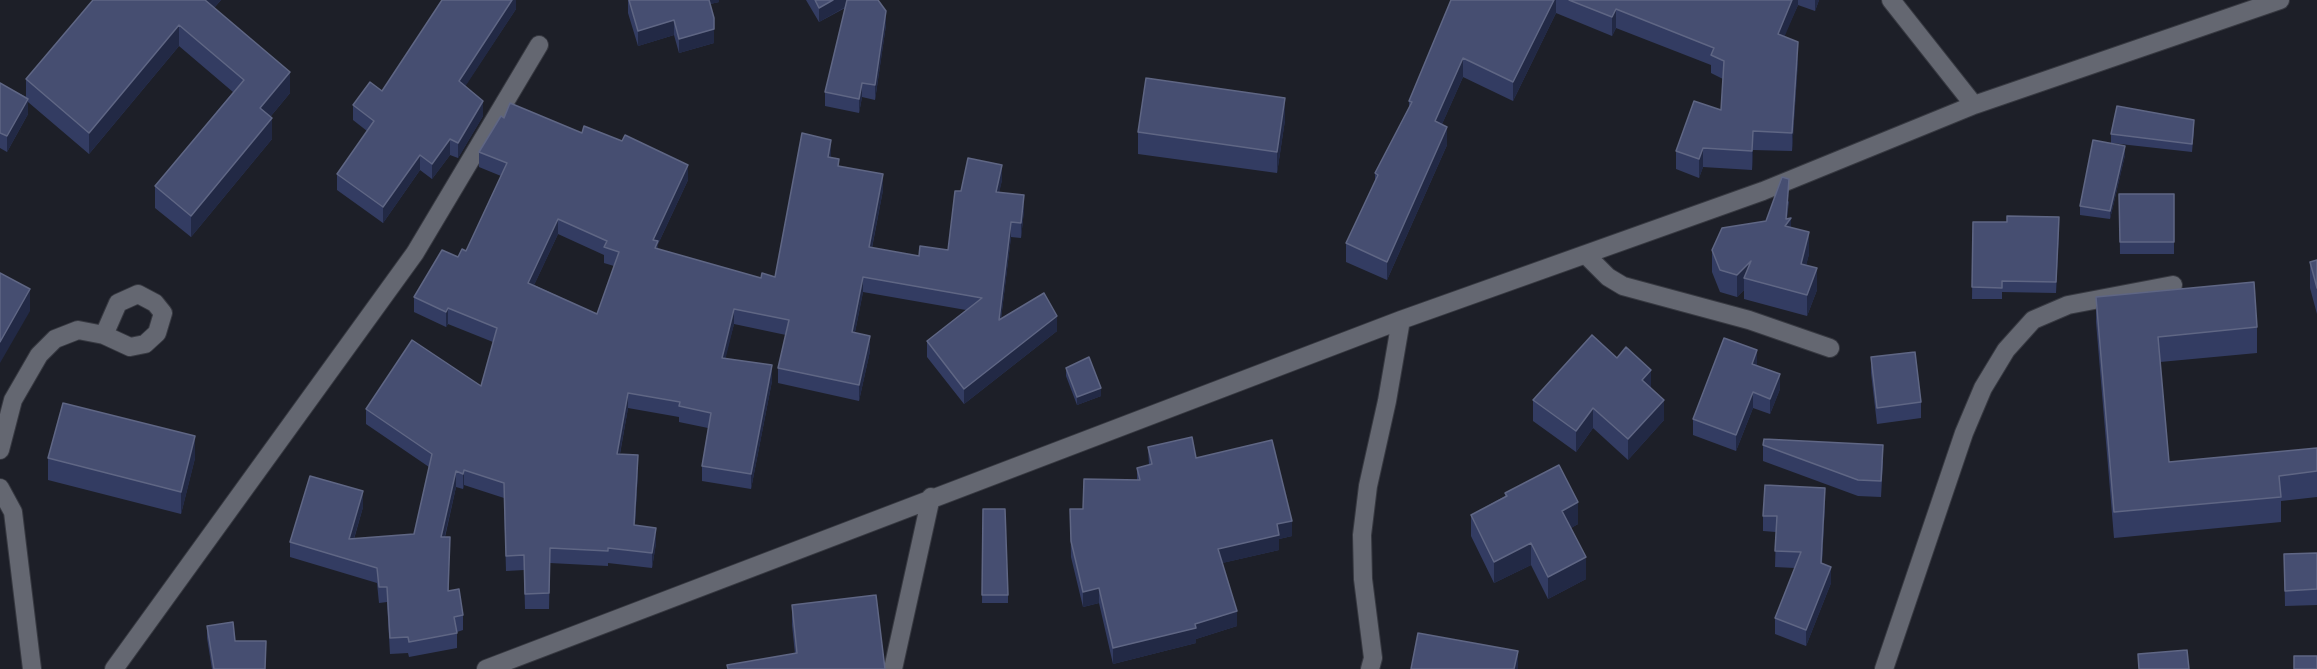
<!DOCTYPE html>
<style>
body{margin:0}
canvas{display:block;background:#1d1f28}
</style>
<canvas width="2317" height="669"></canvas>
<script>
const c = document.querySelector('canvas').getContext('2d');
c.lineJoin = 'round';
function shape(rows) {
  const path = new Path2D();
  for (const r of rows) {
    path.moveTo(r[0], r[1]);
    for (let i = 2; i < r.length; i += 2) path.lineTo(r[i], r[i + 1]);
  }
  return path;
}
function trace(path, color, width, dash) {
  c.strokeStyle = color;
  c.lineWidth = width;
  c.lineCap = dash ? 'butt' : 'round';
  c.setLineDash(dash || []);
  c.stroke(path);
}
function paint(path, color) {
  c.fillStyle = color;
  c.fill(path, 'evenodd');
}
const minor = shape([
 [1891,0,1974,105],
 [1586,255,1608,277,1623,286,1749,320,1830,348],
 [0,450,13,400,39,355,55,339,78,330,104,335,130,347,145,344,157,333,163,313,155,303,138,294,118,303,104,335],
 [0,488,13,512,32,669],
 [114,669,415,253,539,45],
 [486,669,1401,320,1763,191,1974,105,2280,0],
 [893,669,931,497],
 [1370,669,1373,658,1363,579,1362,535,1368,486,1387,401,1401,320],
 [1884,669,1964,433,1983,388,2006,350,2033,320,2068,305,2173,285]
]);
const wall = shape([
 [93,0,221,0,214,8,290,93,271,116,272,139,191,237,155,208,155,186,233,92,179,46,89,154,28,102,28,114,7,152,0,148,0,83,26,97,26,79],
 [516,0,516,9,465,86,483,116,458,158,450,155,432,179,420,170,383,223,337,190,337,174,367,131,353,120,353,105,382,91],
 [628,0,719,0,719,2,710,4,714,43,679,53,674,35,638,46,628,13],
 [806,0,878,0,886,25,875,100,862,97,859,113,825,106,825,92,845,8,819,22],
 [1451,0,1819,0,1815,11,1798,5,1784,36,1798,61,1792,151,1753,150,1752,170,1703,167,1699,178,1676,169,1676,151,1721,110,1723,79,1711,73,1711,65,1616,28,1612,36,1556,13,1513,101,1463,77,1442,124,1447,145,1387,280,1346,262,1346,243,1375,181,1375,173,1409,107,1409,101],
 [504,118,688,180,658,244,658,249,761,278,775,277,831,156,831,157,839,167,883,190,872,248,919,256,948,250,961,191,1002,180,999,192,1024,210,1021,238,1011,237,1001,319,1057,331,964,404,927,357,927,341,966,310,863,292,855,332,870,351,859,401,778,383,778,368,786,335,734,324,725,358,772,381,751,489,702,481,702,466,708,428,679,422,679,417,628,408,620,454,638,471,635,525,656,543,652,568,608,563,608,566,550,563,549,609,525,609,524,570,506,571,504,498,464,485,463,489,456,487,445,537,449,591,463,615,463,630,457,632,457,648,409,657,408,653,390,654,387,602,379,603,377,583,290,557,290,542,363,507,354,539,414,534,429,467,366,424,366,409,481,386,493,342,448,324,446,327,414,312,414,297,466,251,501,176,479,167,479,152],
 [558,234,604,255,604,263,614,266,597,314,534,285],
 [1285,120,1277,173,1138,154,1138,132],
 [2194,129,2192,152,2111,143,2111,134],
 [2125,155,2110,219,2080,215,2080,206],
 [2119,194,2174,194,2174,254,2120,254],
 [1789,201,1787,218,1791,228,1809,254,1806,265,1817,290,1807,316,1744,299,1744,290,1737,297,1720,292,1712,272,1712,250,1766,221],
 [1973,222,2059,228,2056,293,2002,292,2002,299,1972,299],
 [2317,260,2317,314,2310,288,2310,262],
 [2096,297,2257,327,2257,353,2160,362,2169,462,2317,448,2317,497,2281,501,2281,522,2114,538,2096,322],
 [1871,357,1921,402,1921,418,1877,424,1871,373],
 [1757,365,1780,389,1770,414,1753,408,1736,451,1693,435,1693,419],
 [1066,368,1101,396,1077,405,1066,376],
 [1651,388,1664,420,1628,460,1593,428,1576,452,1533,421,1533,400],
 [1763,445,1883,461,1881,497,1858,496,1763,461],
 [1148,447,1196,458,1292,536,1279,539,1279,550,1222,563,1237,626,1196,639,1196,643,1113,664,1099,603,1083,607,1071,557,1070,509,1083,509,1137,480,1137,468,1149,465],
 [48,458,195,458,181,514,48,480],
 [1505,493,1578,524,1571,528,1586,579,1548,599,1531,565,1494,583,1471,536,1471,515,1505,496],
 [1825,503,1822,564,1831,583,1806,646,1775,634,1775,618,1795,568,1775,567,1776,532,1763,531,1763,516],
 [983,509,1008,595,1008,603,982,603],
 [2317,553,2317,605,2285,606,2284,554],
 [792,605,885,669,727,669,727,665,795,654,792,625],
 [207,626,235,641,266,669,212,669,207,638]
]);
const shadedWall = shape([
 [203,0,221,0,203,20],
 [512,0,516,0,516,9,459,96,459,81],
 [706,0,719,0,719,2,706,5],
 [833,0,849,0,849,5,819,22,819,8],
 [1554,0,1556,0,1556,13,1513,101,1513,82],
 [1792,0,1798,0,1798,5,1778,52,1778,34],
 [1815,0,1819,0,1815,11],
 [1616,9,1616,28,1612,36,1612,17],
 [886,11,886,25,875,100,875,85],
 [674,20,674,35,638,46,638,31],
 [179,25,179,46,89,154,89,133],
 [714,29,714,43,679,53,679,39],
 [1798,42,1798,61,1792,151,1792,133],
 [1463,58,1463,77,1435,140,1435,121],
 [290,72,290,93,260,129,260,108],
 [862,83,862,97,859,113,859,99],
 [1285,98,1285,120,1277,173,1277,152],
 [28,99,28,114,7,152,7,136],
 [483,101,483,116,458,158,458,143],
 [272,118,272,139,191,237,191,216],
 [1447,127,1447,145,1387,280,1387,262],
 [1753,131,1753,150,1752,170,1752,151],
 [450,139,450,155,432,179,432,164],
 [831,140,831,156,828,172,828,157],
 [2125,146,2125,155,2110,219,2110,211],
 [1703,148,1703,167,1699,178,1699,159],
 [420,155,420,170,383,223,383,207],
 [688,165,688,180,658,244,658,257,653,240],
 [1002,165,1002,180,996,207,996,192],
 [883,174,883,190,869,262,869,247],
 [1789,179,1787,224,1791,218,1791,240,1785,226],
 [1024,195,1024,210,1021,238,1021,223],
 [2059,217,2059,228,2056,293,2056,282],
 [558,219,558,234,528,298,528,283],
 [1011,222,1011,237,999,335,999,320],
 [1809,232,1809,254,1801,286,1801,264],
 [1751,261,1744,278,1744,290,1737,297,1737,275],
 [1817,268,1817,290,1807,316,1807,295],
 [863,277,863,292,852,347,852,332],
 [30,289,30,311,0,363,0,342],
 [448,308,448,324,446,327,446,312],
 [734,309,734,324,722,373,722,358],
 [1057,316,1057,331,964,404,964,389],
 [870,336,870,351,859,401,859,385],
 [1757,350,1757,366,1752,364],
 [772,365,772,381,751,489,751,474],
 [1651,370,1651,390,1642,380],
 [1780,374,1780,389,1770,414,1770,399],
 [1101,388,1101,396,1077,405,1077,397],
 [1753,392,1753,408,1736,451,1736,435],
 [628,393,628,408,617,469,617,454],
 [1664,400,1664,420,1628,460,1628,439],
 [1593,408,1593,428,1576,452,1576,431],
 [195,436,195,458,181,514,181,492],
 [638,455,638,471,634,540,634,525],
 [464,470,464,485,463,489,463,474],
 [456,471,456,487,441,552,441,537],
 [1825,488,1825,503,1821,579,1821,563],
 [363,491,363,507,349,555,349,539],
 [1578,502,1578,524,1562,533,1562,511],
 [1292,521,1292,536,1279,539,1279,550,1218,564,1218,549,1277,524],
 [656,528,656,543,652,568,652,553],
 [1531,543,1531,565,1494,583,1494,562],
 [1586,557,1586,579,1548,599,1548,577],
 [1831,567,1831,583,1806,646,1806,630],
 [1099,588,1099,603,1083,607,1083,592],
 [1237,611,1237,626,1196,639,1196,643,1113,664,1113,648],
 [1518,651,1518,669,1514,669]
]);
const building = shape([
 [93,0,205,0,290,72,260,108,272,118,191,216,155,186,244,80,179,25,89,133,26,79,93,0],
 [442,0,512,0,459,81,483,101,458,143,450,139,432,164,420,155,383,207,337,174,374,121,353,105,370,82,382,91,442,0],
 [629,0,709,0,714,18,714,29,679,39,674,20,638,31,629,0],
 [815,0,833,0,819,8,815,0],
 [847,0,878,0,886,11,875,85,862,83,859,99,825,92,847,0],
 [1451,0,1554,0,1513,82,1463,58,1435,121,1447,127,1387,262,1346,243,1378,175,1375,173,1412,102,1409,101,1451,0],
 [1569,0,1792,0,1778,34,1798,42,1792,133,1753,131,1752,151,1703,148,1699,159,1676,151,1694,101,1721,110,1724,61,1711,55,1714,48,1616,9,1612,17,1569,0],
 [1146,78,1285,98,1277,152,1138,132,1146,78],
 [0,83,28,99,7,136,0,133,0,83],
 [510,103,582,133,584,126,622,141,625,135,688,165,653,240,658,241,655,248,761,278,762,273,775,277,802,133,831,140,828,157,839,159,838,166,883,174,869,247,919,256,920,246,948,250,955,191,961,191,968,158,1002,165,996,192,1024,195,1021,223,1011,222,999,320,1044,293,1057,316,964,389,927,341,982,298,863,277,852,332,870,336,859,385,778,368,789,320,734,309,722,358,772,365,751,474,702,466,711,413,679,406,680,402,628,393,617,454,638,455,634,525,656,528,652,553,608,548,608,551,550,548,549,593,525,594,524,555,506,556,504,483,464,470,463,474,456,471,441,537,450,537,448,591,459,589,463,615,454,617,457,633,409,642,408,637,390,638,387,587,379,587,377,568,290,542,310,476,363,491,349,539,414,534,432,454,366,409,412,340,481,386,497,328,448,308,446,312,414,297,442,250,458,257,462,249,466,251,507,163,479,152,501,116,504,118,510,103],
 [558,219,607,241,604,247,619,252,597,314,528,283,558,219],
 [2117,106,2194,120,2192,144,2111,134,2117,106],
 [2093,140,2125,146,2110,211,2080,206,2093,140],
 [1782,177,1789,179,1786,219,1791,218,1785,226,1809,232,1801,264,1817,268,1807,295,1744,278,1751,261,1737,275,1720,270,1712,250,1722,228,1766,221,1782,177],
 [2119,194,2174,194,2174,242,2120,242,2119,194],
 [2007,216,2059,217,2056,282,2002,281,2002,288,1972,287,1973,222,2007,222,2007,216],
 [2317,260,2317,288,2310,262,2317,260],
 [0,273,30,289,0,342,0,273],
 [2254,282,2257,327,2158,337,2169,462,2317,448,2317,471,2279,476,2281,497,2114,512,2096,297,2254,282],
 [1592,335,1617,358,1626,347,1651,370,1642,380,1664,400,1628,439,1593,408,1576,431,1533,400,1592,335],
 [1724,338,1757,350,1752,364,1780,374,1770,399,1753,392,1736,435,1693,419,1724,338],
 [1915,352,1921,402,1877,408,1871,357,1915,352],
 [1089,357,1101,388,1077,397,1066,368,1089,357],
 [63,403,195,436,181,492,48,458,63,403],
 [1192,437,1196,458,1272,440,1292,521,1277,524,1279,535,1218,549,1237,611,1195,624,1196,628,1113,648,1099,588,1083,592,1071,541,1070,509,1083,509,1084,479,1140,480,1137,468,1152,464,1148,447,1192,437],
 [1764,439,1883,445,1881,481,1858,480,1763,445,1764,439],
 [1559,465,1578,502,1562,511,1586,557,1548,577,1531,543,1494,562,1471,515,1507,496,1505,493,1559,465],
 [1765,485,1825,488,1821,563,1831,567,1806,630,1775,618,1801,552,1775,551,1777,516,1763,516,1765,485],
 [983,509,1005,509,1008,595,982,595,983,509],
 [2317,553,2317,589,2285,591,2284,554,2317,553],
 [876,595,885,669,728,669,727,665,797,653,792,605,876,595],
 [233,622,235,641,266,641,265,669,214,669,207,626,233,622],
 [1418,633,1518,651,1514,669,1411,669,1418,633],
 [2187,650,2189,669,2139,669,2138,654,2187,650],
 [2294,656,2317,656,2317,669,2294,669,2294,656]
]);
trace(minor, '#373941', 20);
trace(minor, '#646771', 18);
paint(wall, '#333c62');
paint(shadedWall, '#222945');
paint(building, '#464e71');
trace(building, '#5f6684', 1.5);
</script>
